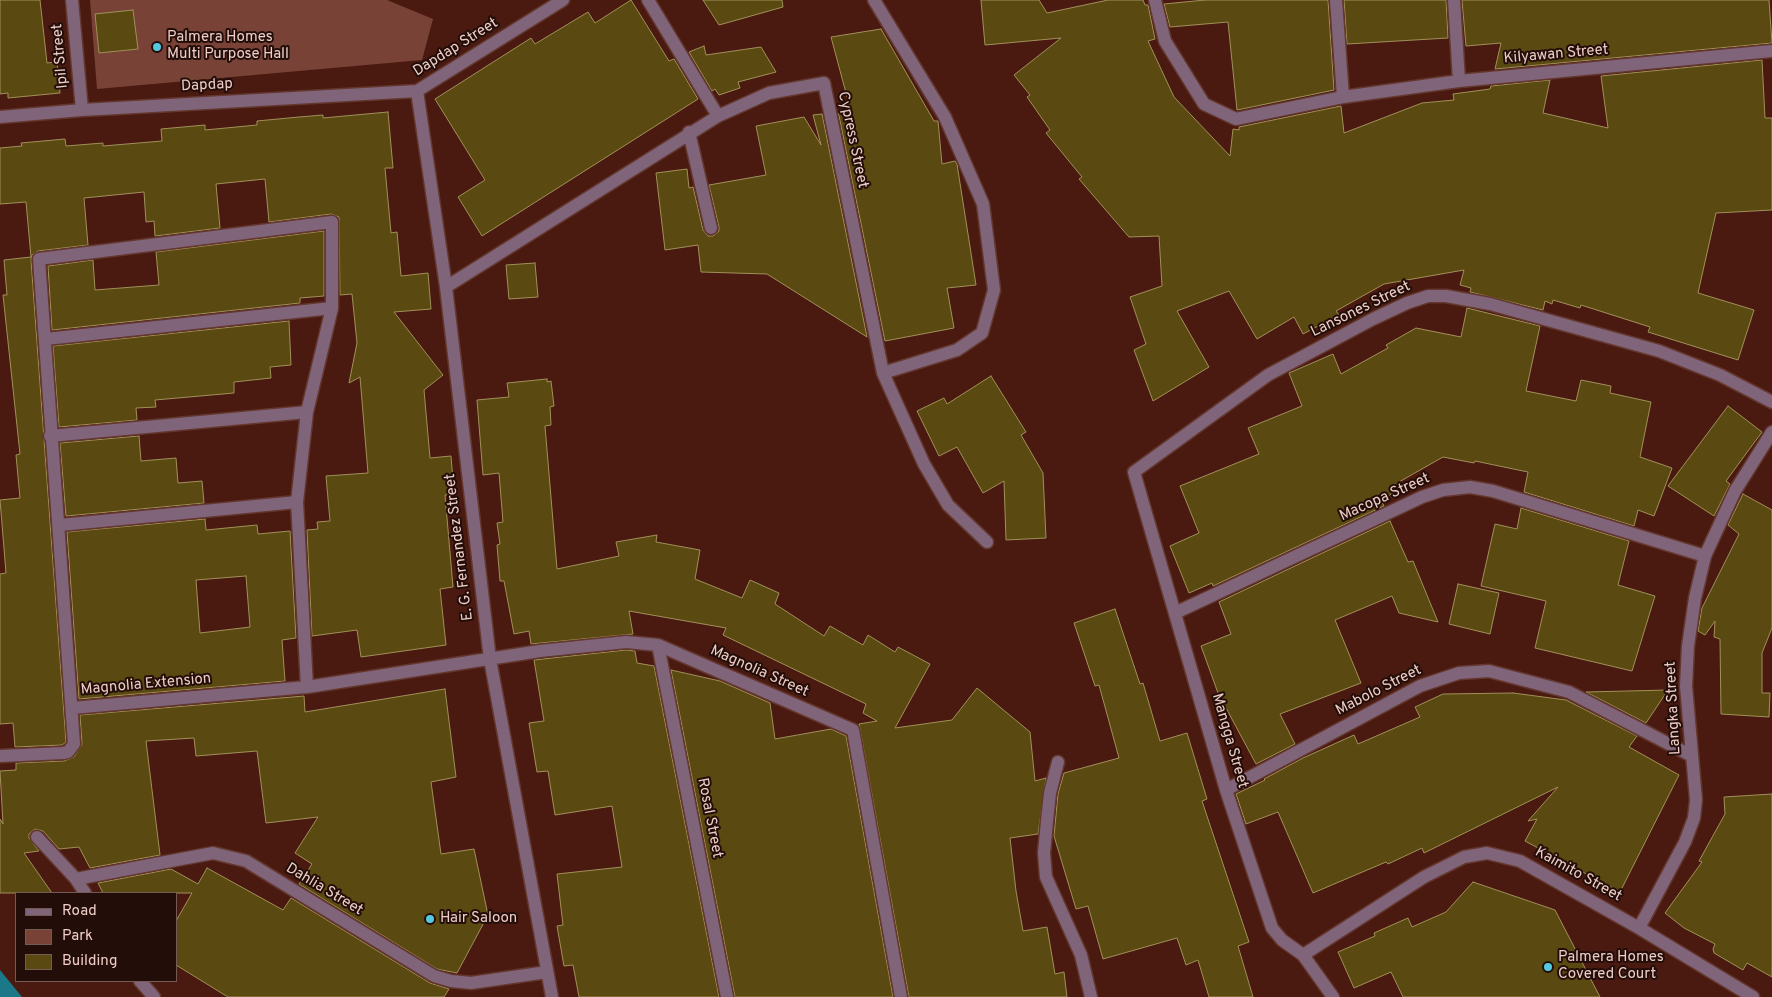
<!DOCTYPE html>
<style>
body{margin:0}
#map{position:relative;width:1772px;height:997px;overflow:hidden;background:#4a1a11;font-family:Overpass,sans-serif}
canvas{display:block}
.legend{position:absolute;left:15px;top:892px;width:162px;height:90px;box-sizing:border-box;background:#220d09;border:1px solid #745a55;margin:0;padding:6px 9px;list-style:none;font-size:15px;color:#eecdc6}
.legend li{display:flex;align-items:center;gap:10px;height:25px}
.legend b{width:25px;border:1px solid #745a55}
</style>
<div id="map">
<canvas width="1772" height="997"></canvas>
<ul class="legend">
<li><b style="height:6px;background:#7f647a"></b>Road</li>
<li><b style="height:14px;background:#794236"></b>Park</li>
<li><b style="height:14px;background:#5a4a11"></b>Building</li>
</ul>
</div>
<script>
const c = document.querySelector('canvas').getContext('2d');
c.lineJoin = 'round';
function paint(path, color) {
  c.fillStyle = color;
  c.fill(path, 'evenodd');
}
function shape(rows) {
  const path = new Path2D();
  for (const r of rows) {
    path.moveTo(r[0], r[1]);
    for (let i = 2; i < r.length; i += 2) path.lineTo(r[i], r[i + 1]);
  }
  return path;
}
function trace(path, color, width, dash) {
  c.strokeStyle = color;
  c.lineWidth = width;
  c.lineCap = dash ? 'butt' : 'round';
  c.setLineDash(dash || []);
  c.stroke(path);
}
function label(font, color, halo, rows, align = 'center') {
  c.font = font + ' Overpass,sans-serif';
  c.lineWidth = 4;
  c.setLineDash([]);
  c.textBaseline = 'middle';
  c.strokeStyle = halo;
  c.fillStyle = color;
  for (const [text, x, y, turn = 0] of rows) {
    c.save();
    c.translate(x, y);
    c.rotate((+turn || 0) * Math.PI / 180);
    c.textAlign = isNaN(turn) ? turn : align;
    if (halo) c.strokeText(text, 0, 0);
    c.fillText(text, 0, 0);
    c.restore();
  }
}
const green = shape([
 [90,0,387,0,433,19,422,60,97,89]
]);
const water = shape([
 [0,970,22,997,0,997]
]);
const building = shape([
 [0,0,40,0,47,63,57,62,60,93,8,98,8,93,0,94,0,0],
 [631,0,669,61,674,59,698,99,482,236,458,197,485,180,435,99,531,38,535,44,588,12,595,23,631,0],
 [703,0,782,0,783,7,719,25,703,0],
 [981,0,1039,0,1047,13,1108,0,1143,0,1145,5,1148,5,1155,39,1148,41,1174,97,1230,156,1233,129,1239,130,1239,127,1341,106,1344,133,1422,103,1454,100,1453,94,1490,89,1491,86,1550,80,1543,113,1608,128,1601,76,1762,60,1765,118,1772,118,1772,210,1716,213,1698,293,1754,310,1738,360,1648,332,1650,327,1581,305,1580,308,1553,300,1552,304,1545,301,1543,310,1470,292,1471,288,1460,285,1464,270,1384,284,1336,311,1339,315,1303,334,1294,317,1257,339,1229,291,1177,311,1209,367,1153,401,1134,350,1146,344,1130,297,1162,286,1159,236,1129,237,1079,179,1082,177,1046,133,1050,130,1027,97,1030,95,1014,75,1061,38,985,45,981,0],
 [1205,0,1328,0,1334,90,1237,110,1228,22,1170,27,1164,4,1205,0],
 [1344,0,1446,0,1448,38,1347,44,1344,0],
 [1462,0,1769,0,1772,43,1495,69,1501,43,1466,46,1462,0],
 [133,10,138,49,99,53,95,14,133,10],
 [881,29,934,121,938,121,942,164,955,161,957,164,976,285,947,288,954,328,885,341,838,111,850,108,831,37,881,29],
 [704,46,706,55,761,47,776,72,738,82,740,88,719,95,715,89,712,91,689,52,704,46],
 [388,112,393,168,385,168,391,233,397,232,401,276,428,273,431,309,394,312,443,375,424,390,430,458,451,456,454,494,445,495,453,587,440,589,446,645,361,657,357,630,312,636,307,530,318,529,317,522,330,521,326,476,368,473,360,377,349,383,357,343,352,294,340,295,339,217,331,214,269,222,265,179,216,184,220,228,155,236,154,221,146,222,144,192,84,198,88,245,38,251,32,255,31,260,66,742,62,745,15,747,13,723,0,724,0,574,6,573,0,500,20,498,16,455,20,454,3,295,7,295,4,260,31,257,26,202,0,204,0,148,22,146,21,143,65,139,66,146,103,143,103,146,162,141,161,129,205,125,205,130,257,125,257,121,299,117,323,115,323,118,388,112],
 [822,114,867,337,767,274,701,272,698,245,665,250,656,173,687,169,689,188,693,187,703,230,708,236,713,236,719,231,719,227,709,185,766,175,756,126,804,117,821,145,813,115,822,114],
 [324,231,324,296,300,298,300,303,52,330,48,266,93,260,95,290,159,285,156,252,324,231],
 [535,263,538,297,509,299,506,265,535,263],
 [1467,308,1540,326,1526,391,1576,401,1581,380,1611,386,1610,393,1651,402,1640,457,1672,468,1654,516,1638,510,1634,526,1524,492,1528,472,1475,461,1474,463,1443,457,1399,482,1402,488,1381,500,1384,506,1213,586,1212,583,1189,593,1170,546,1199,533,1180,486,1259,454,1248,428,1302,406,1289,373,1333,354,1341,374,1388,348,1386,345,1416,328,1461,337,1467,308],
 [289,321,291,365,270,367,271,378,234,382,234,393,155,400,156,407,136,408,137,420,59,427,53,346,289,321],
 [991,376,1026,432,1021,435,1043,473,1046,538,1006,540,1004,481,983,493,957,447,939,456,917,411,944,398,947,404,991,376],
 [547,379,547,382,551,381,554,406,550,407,551,425,545,426,557,569,619,556,616,542,657,535,656,542,700,550,695,579,742,598,750,580,779,593,775,604,824,636,830,626,863,645,868,635,895,652,898,647,930,664,895,728,952,720,977,688,1030,732,1035,781,1046,778,1038,834,1010,838,1016,891,1023,931,1047,927,1055,974,1064,972,1067,997,909,997,859,724,877,721,863,713,866,704,723,635,726,628,629,611,633,634,531,644,529,631,514,634,504,581,500,581,497,545,500,544,497,523,503,522,499,473,483,475,477,400,509,397,507,383,547,379],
 [1728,406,1762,432,1726,481,1730,484,1714,516,1668,486,1728,406],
 [139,436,141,461,176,458,178,483,202,481,204,503,66,516,60,443,139,436],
 [1743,494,1772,510,1772,628,1762,653,1762,693,1770,693,1769,717,1721,714,1720,639,1714,637,1715,621,1705,635,1698,631,1702,608,1739,534,1728,525,1743,494],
 [1521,508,1629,541,1618,585,1655,596,1632,671,1535,648,1546,601,1481,586,1495,524,1517,529,1521,508],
 [205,519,206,530,257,525,258,534,290,531,296,638,282,640,285,681,79,699,67,532,205,519],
 [246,576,250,627,200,633,196,580,246,576],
 [1390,521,1408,562,1413,561,1438,622,1399,613,1392,596,1335,620,1361,683,1280,714,1295,744,1256,764,1218,693,1201,646,1231,634,1219,602,1390,521],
 [1458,584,1499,593,1490,634,1449,624,1458,584],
 [1115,609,1140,684,1143,683,1160,741,1187,733,1207,799,1202,801,1249,942,1238,946,1253,997,1209,997,1198,960,1186,965,1177,938,1103,959,1088,906,1076,909,1054,836,1058,794,1064,773,1119,758,1099,685,1095,686,1074,623,1115,609],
 [626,650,635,651,637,663,654,666,719,997,579,997,573,965,564,966,557,926,563,925,557,874,622,867,612,806,555,815,548,771,537,772,529,723,544,721,534,660,626,650],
 [671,670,720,681,770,703,775,739,831,729,846,736,893,997,735,997,671,670],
 [445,689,456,777,431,782,441,854,474,849,488,915,457,973,437,969,299,884,312,864,295,853,318,817,266,823,257,751,196,756,194,738,146,741,160,855,90,868,79,847,59,849,43,831,35,829,29,834,29,838,39,851,24,853,52,893,0,893,0,819,3,824,0,771,16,770,16,763,64,761,74,757,82,744,80,715,304,696,305,712,445,689],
 [1668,690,1646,723,1586,692,1668,690],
 [1513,693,1566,700,1637,736,1629,747,1679,775,1620,892,1525,841,1537,819,1528,821,1558,787,1424,853,1422,848,1388,864,1386,862,1313,893,1278,812,1246,824,1236,794,1265,780,1264,779,1303,758,1354,735,1358,744,1420,717,1415,707,1443,694,1513,693],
 [1772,794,1772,977,1747,963,1743,970,1714,953,1713,949,1715,944,1684,928,1665,913,1702,862,1699,861,1725,814,1724,797,1772,794],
 [207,868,283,910,291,898,430,983,449,989,444,997,228,997,176,965,176,921,192,893,103,893,98,883,171,869,198,884,207,868],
 [1473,882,1555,910,1600,997,1403,997,1391,972,1354,988,1338,952,1375,936,1374,933,1408,918,1412,927,1446,912,1473,882]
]);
const minor = shape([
 [72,0,82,110],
 [648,0,718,116],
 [874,0,945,117,983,204,994,290,982,333,957,350,883,373],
 [1155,0,1165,41,1204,104,1236,119,1343,97,1459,81,1772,51],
 [1336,0,1343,97],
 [1454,0,1459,81],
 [417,91,446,287,490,659,552,997],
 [0,117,82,110,417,91,563,0],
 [689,132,711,228],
 [446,287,718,116,769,93,824,83,883,373,924,464,948,505,987,542],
 [46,339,332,308],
 [50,436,307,412],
 [60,525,297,502],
 [1175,613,1422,497,1443,490,1470,487,1493,491,1705,556],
 [658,645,727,997],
 [72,708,307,687,540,651,626,642,658,645,853,730,901,997],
 [0,756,63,753,68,752,74,744,39,259,332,222,332,308,307,412,297,502,307,687],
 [1058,762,1050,793,1047,821,1044,853,1046,877,1081,955,1091,997],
 [1226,790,1420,686,1459,673,1489,671,1569,692,1692,756],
 [37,837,76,879,85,893],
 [76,879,213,853,246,861,434,976,451,981,471,983,547,972],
 [1639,928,1685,842,1694,818,1696,800,1686,686,1688,646,1695,598,1705,556,1735,491,1772,432],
 [1303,955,1424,877,1464,857,1487,853,1520,861,1639,928,1753,997],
 [140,981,154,997],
 [1333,997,1303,955,1282,940,1272,928,1226,790,1134,472,1268,375,1373,319,1407,303,1428,296,1446,296,1490,304,1659,351,1720,375,1772,402]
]);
const markers = [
 [157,47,5,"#56c9e0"],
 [430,919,5,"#56c9e0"],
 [1548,967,5,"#56c9e0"]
];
const poiNames = [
 ["Palmera Homes",167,38],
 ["Multi Purpose Hall",167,55],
 ["Hair Saloon",440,919],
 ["Palmera Homes",1558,958],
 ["Covered Court",1558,975]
];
const streetNames = [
 ["Dapdap Street",456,48,-32],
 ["Kilyawan Street",1556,55,-5],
 ["Ipil Street",61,56,-95],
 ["Dapdap",207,86,-3],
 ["Cypress Street",852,140,78],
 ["Lansones Street",1361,310,-26],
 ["Macopa Street",1385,498,-24],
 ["E. G. Fernandez Street",460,547,-97],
 ["Magnolia Street",759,672,24],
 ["Magnolia Extension",146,685,-5],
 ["Mabolo Street",1379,691,-27],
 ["Langka Street",1674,708,-93],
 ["Mangga Street",1229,741,74],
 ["Rosal Street",709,818,79],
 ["Kaimito Street",1578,875,29],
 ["Dahlia Street",324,890,31]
];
paint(green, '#794236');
paint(water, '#1b7888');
paint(building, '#5a4a11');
trace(building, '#a1905a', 1);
trace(minor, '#64372e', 15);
trace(minor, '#7f647a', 12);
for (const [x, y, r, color] of markers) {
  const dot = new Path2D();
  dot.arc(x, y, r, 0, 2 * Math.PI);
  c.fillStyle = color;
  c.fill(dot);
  trace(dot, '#220d09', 2);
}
label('15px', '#eecdc6', '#220d09', poiNames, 'left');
label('15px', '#eecdc6', '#220d09', streetNames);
</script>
